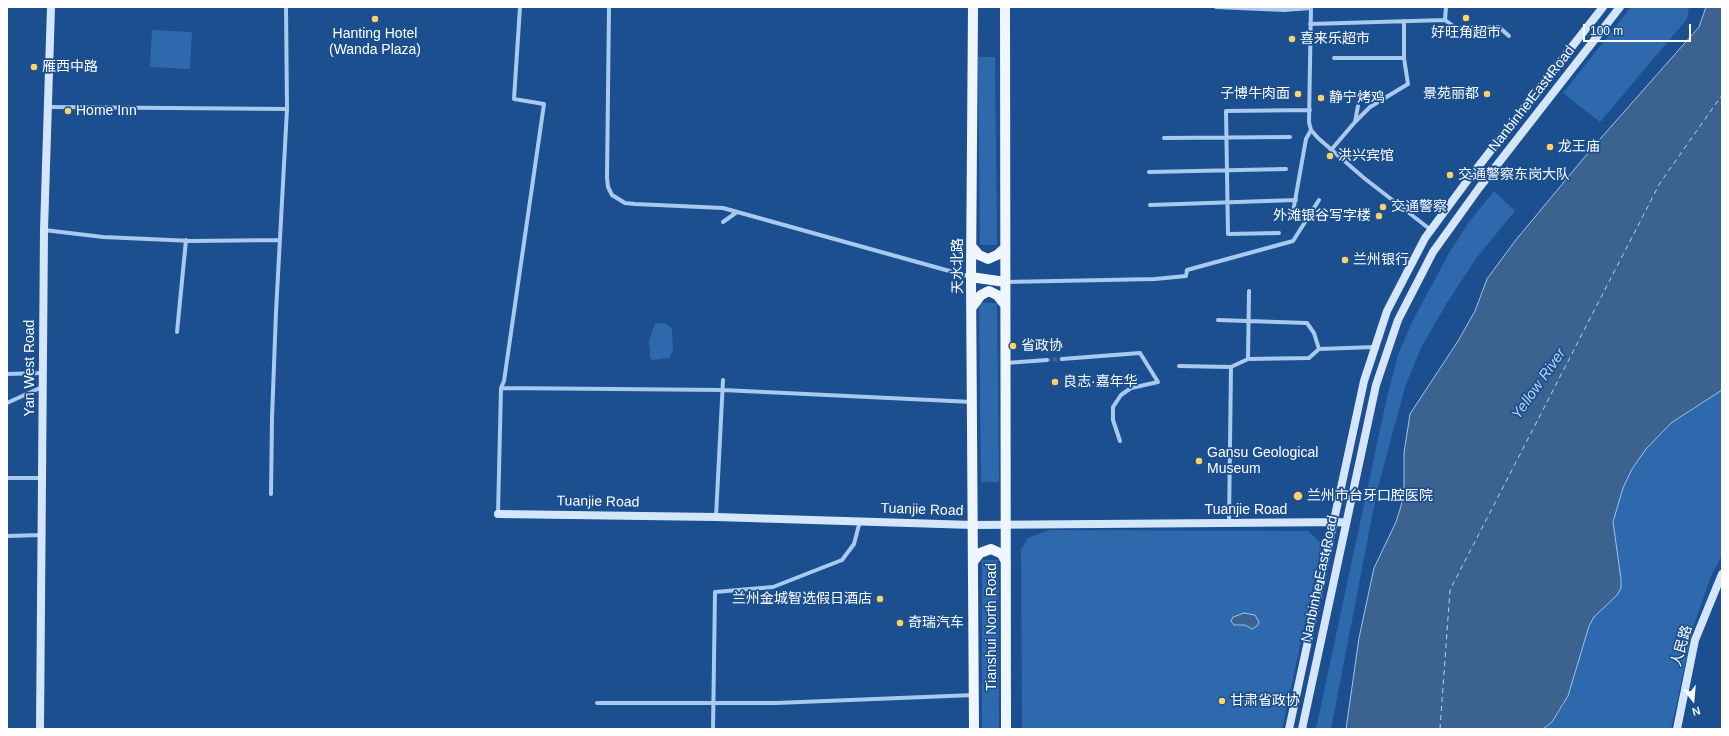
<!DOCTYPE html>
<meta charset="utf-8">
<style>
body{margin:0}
#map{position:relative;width:1729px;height:736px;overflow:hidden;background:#1b4f8f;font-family:Helvetica,sans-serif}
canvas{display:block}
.frame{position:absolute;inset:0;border:8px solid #fff;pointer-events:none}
.north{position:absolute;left:1673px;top:680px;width:40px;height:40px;-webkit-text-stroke:3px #1b4f8f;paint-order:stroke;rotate:164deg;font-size:11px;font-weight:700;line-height:16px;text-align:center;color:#fff}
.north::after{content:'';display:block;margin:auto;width:14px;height:18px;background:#fff;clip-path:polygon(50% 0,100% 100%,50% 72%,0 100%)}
.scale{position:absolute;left:1583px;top:24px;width:108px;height:18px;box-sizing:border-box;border:2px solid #fff;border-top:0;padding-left:5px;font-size:12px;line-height:14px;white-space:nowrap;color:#fff;-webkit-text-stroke:3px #1b4f8f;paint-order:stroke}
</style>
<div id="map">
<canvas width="1729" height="736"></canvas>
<div class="frame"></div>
<div class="north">N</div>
<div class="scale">100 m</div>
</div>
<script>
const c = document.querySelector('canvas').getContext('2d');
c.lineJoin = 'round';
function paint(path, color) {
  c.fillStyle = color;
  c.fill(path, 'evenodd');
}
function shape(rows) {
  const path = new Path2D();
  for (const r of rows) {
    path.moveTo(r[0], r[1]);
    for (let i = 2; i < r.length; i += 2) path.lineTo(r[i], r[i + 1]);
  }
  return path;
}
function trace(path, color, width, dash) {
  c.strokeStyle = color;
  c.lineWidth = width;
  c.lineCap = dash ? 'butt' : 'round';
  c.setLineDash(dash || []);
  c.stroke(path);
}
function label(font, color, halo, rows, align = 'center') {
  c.font = font + ' Helvetica,"Noto Sans SC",sans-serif';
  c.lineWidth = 3.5;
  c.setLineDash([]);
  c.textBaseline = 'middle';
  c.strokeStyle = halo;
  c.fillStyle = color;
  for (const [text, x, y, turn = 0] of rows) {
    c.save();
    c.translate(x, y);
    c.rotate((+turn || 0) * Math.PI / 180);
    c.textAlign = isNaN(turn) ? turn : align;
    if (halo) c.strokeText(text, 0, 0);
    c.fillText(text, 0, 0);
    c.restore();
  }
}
const green = shape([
 [1631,7,1689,7,1687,19,1600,122,1563,93],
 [152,30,192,32,190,69,150,67],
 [978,57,995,57,997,245,980,245],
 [1494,191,1515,211,1477,257,1445,306,1421,348,1405,387,1377,491,1331,729,1316,729,1387,397,1398,355,1412,322,1449,253,1469,222],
 [979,303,997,303,999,482,981,482],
 [665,323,672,328,673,351,669,358,652,360,650,357,649,340,655,324],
 [1722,390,1722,555,1711,576,1693,628,1671,729,1543,729,1554,720,1564,704,1589,626,1594,617,1617,595,1621,579,1613,522,1623,488,1632,469,1646,449,1671,423],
 [1049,530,1308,531,1322,544,1282,729,1022,729,1021,549,1028,538],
 [982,560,998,560,999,729,982,729]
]);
const water = shape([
 [1706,7,1722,7,1722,390,1671,423,1646,449,1632,469,1623,488,1613,522,1621,579,1621,588,1617,595,1594,617,1589,626,1568,696,1552,722,1543,729,1346,729,1359,638,1374,568,1396,522,1401,506,1404,491,1404,453,1410,414,1458,341,1475,311,1487,279,1515,241,1593,147,1699,27,1706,7],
 [1244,613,1255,615,1259,622,1257,626,1252,629,1245,625,1234,625,1231,621,1233,617,1244,613]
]);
const ferry = shape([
 [1440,729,1450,590,1660,183,1722,95]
]);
const streetTunnel = shape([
 [1047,360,1062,359]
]);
const street = shape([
 [609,7,607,178,608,187,612,195,625,203,635,204,723,208,971,277],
 [1216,7,1284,10,1311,8],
 [1311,7,1309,122,1311,130,1318,138,1364,178,1431,230],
 [1445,20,1456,28,1499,27,1509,36],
 [1310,24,1445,20,1446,7],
 [1334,58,1404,58,1404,21],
 [48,107,287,109],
 [1355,122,1370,107,1408,84,1404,58],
 [1164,138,1290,137],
 [1331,150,1355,122,1358,106],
 [1149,172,1286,169],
 [1150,205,1296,200],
 [1307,219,1293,212,1306,139,1311,130],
 [723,222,737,212],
 [44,230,103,237,192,241,280,240],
 [1279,233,1228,234,1226,111,1310,110],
 [1006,282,1155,279,1186,276,1187,270,1293,241,1319,200],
 [1218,320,1307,323,1314,333,1319,349],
 [177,332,186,240],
 [1062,359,1140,353,1158,382,1131,388,1121,395,1113,407,1113,420,1120,441],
 [1248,359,1249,291],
 [1006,363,1047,360],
 [1179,366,1231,367],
 [7,374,43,373],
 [501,388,723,390,972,402],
 [7,403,42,387],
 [7,478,42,478],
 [271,494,272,418,276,312,287,109,286,7],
 [498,514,501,388,504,381,544,104,514,99,520,7],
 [716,517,723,380],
 [1229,523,1231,367,1248,359,1309,358,1319,349,1375,347],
 [7,536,42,535],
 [597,703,776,703,974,695],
 [713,729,715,592,773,587,842,560,854,544,860,521]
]);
const secondary = shape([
 [498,514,716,517,973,525,1346,522],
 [40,729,44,230,51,7],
 [1289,729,1364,381,1387,311,1425,238,1467,181,1603,7],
 [1302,729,1376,385,1398,320,1433,252,1479,188,1620,7],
 [1677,729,1695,640,1722,574]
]);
const primary = shape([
 [973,7,971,277,974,729],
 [1005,7,1006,729],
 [972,247,979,255,988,259,997,255,1005,248],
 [971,277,1005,282],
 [972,307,981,295,989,291,997,295,1005,305],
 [973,562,980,553,991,549,1002,554,1006,562]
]);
const markers = [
 [1466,18,4,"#ffd166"],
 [375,19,4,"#ffd166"],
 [1292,39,4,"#ffd166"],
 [34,67,4,"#ffd166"],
 [1298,94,4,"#ffd166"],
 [1487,94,4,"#ffd166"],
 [1321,98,4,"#ffd166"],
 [68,111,4,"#ffd166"],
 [1550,147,4,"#ffd166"],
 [1330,156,4,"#ffd166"],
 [1450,175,4,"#ffd166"],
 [1383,207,4,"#ffd166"],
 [1379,216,4,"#ffd166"],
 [1345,260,4,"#ffd166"],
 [1013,346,4,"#ffd166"],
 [1055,382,4,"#ffd166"],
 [1199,461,4,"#ffd166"],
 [1298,496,5,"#ffd166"],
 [880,599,4,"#ffd166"],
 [900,623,4,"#ffd166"],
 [1222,701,4,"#ffd166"]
];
const poiNames = [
 ["好旺角超市",1466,33,"center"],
 ["Hanting Hotel",375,34,"center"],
 ["(Wanda Plaza)",375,50,"center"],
 ["喜来乐超市",1300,39],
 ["雁西中路",42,67],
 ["子博牛肉面",1290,94,"right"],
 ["景苑丽都",1479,94,"right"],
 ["静宁烤鸡",1329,98],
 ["Home Inn",76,111],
 ["龙王庙",1558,147],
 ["洪兴宾馆",1338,156],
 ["交通警察东岗大队",1458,175],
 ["交通警察",1391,207],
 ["外滩银谷写字楼",1371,216,"right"],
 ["兰州银行",1353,260],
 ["省政协",1021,346],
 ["良志·嘉年华",1063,382],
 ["Gansu Geological",1207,453],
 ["Museum",1207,469],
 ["兰州市台牙口腔医院",1307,496],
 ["兰州金城智选假日酒店",872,599,"right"],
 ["奇瑞汽车",908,623],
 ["甘肃省政协",1230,701]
];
const streetNames = [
 ["Nanbinhe East Road",1532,99,-52],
 ["天水北路",958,266,-90],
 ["Yan West Road",30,368,-90],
 ["Tuanjie Road",598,502,1],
 ["Tuanjie Road",922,510,2],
 ["Tuanjie Road",1246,510],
 ["Nanbinhe East Road",1320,579,-78],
 ["Tianshui North Road",992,627,-90],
 ["人民路",1682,646,-74]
];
const waterNames = [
 ["Yellow River",1539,384,-55]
];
paint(green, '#2e69ad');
paint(water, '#3c6290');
trace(water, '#9cc4f0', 1);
trace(ferry, '#b5d3f5', 1, [5, 4]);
trace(streetTunnel, '#3d69a0', 4, [4, 2]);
trace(street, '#a9c9ee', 4);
trace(secondary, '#d6e6fa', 8);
trace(primary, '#f0f6ff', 10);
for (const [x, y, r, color] of markers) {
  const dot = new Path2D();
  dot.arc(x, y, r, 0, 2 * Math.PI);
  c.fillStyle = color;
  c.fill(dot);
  trace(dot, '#1b4f8f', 1.5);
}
label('14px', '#fff', '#1b4f8f', poiNames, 'left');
label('14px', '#fff', '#1b4f8f', streetNames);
label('italic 15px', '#b5d3f5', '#1b4f8f', waterNames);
</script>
